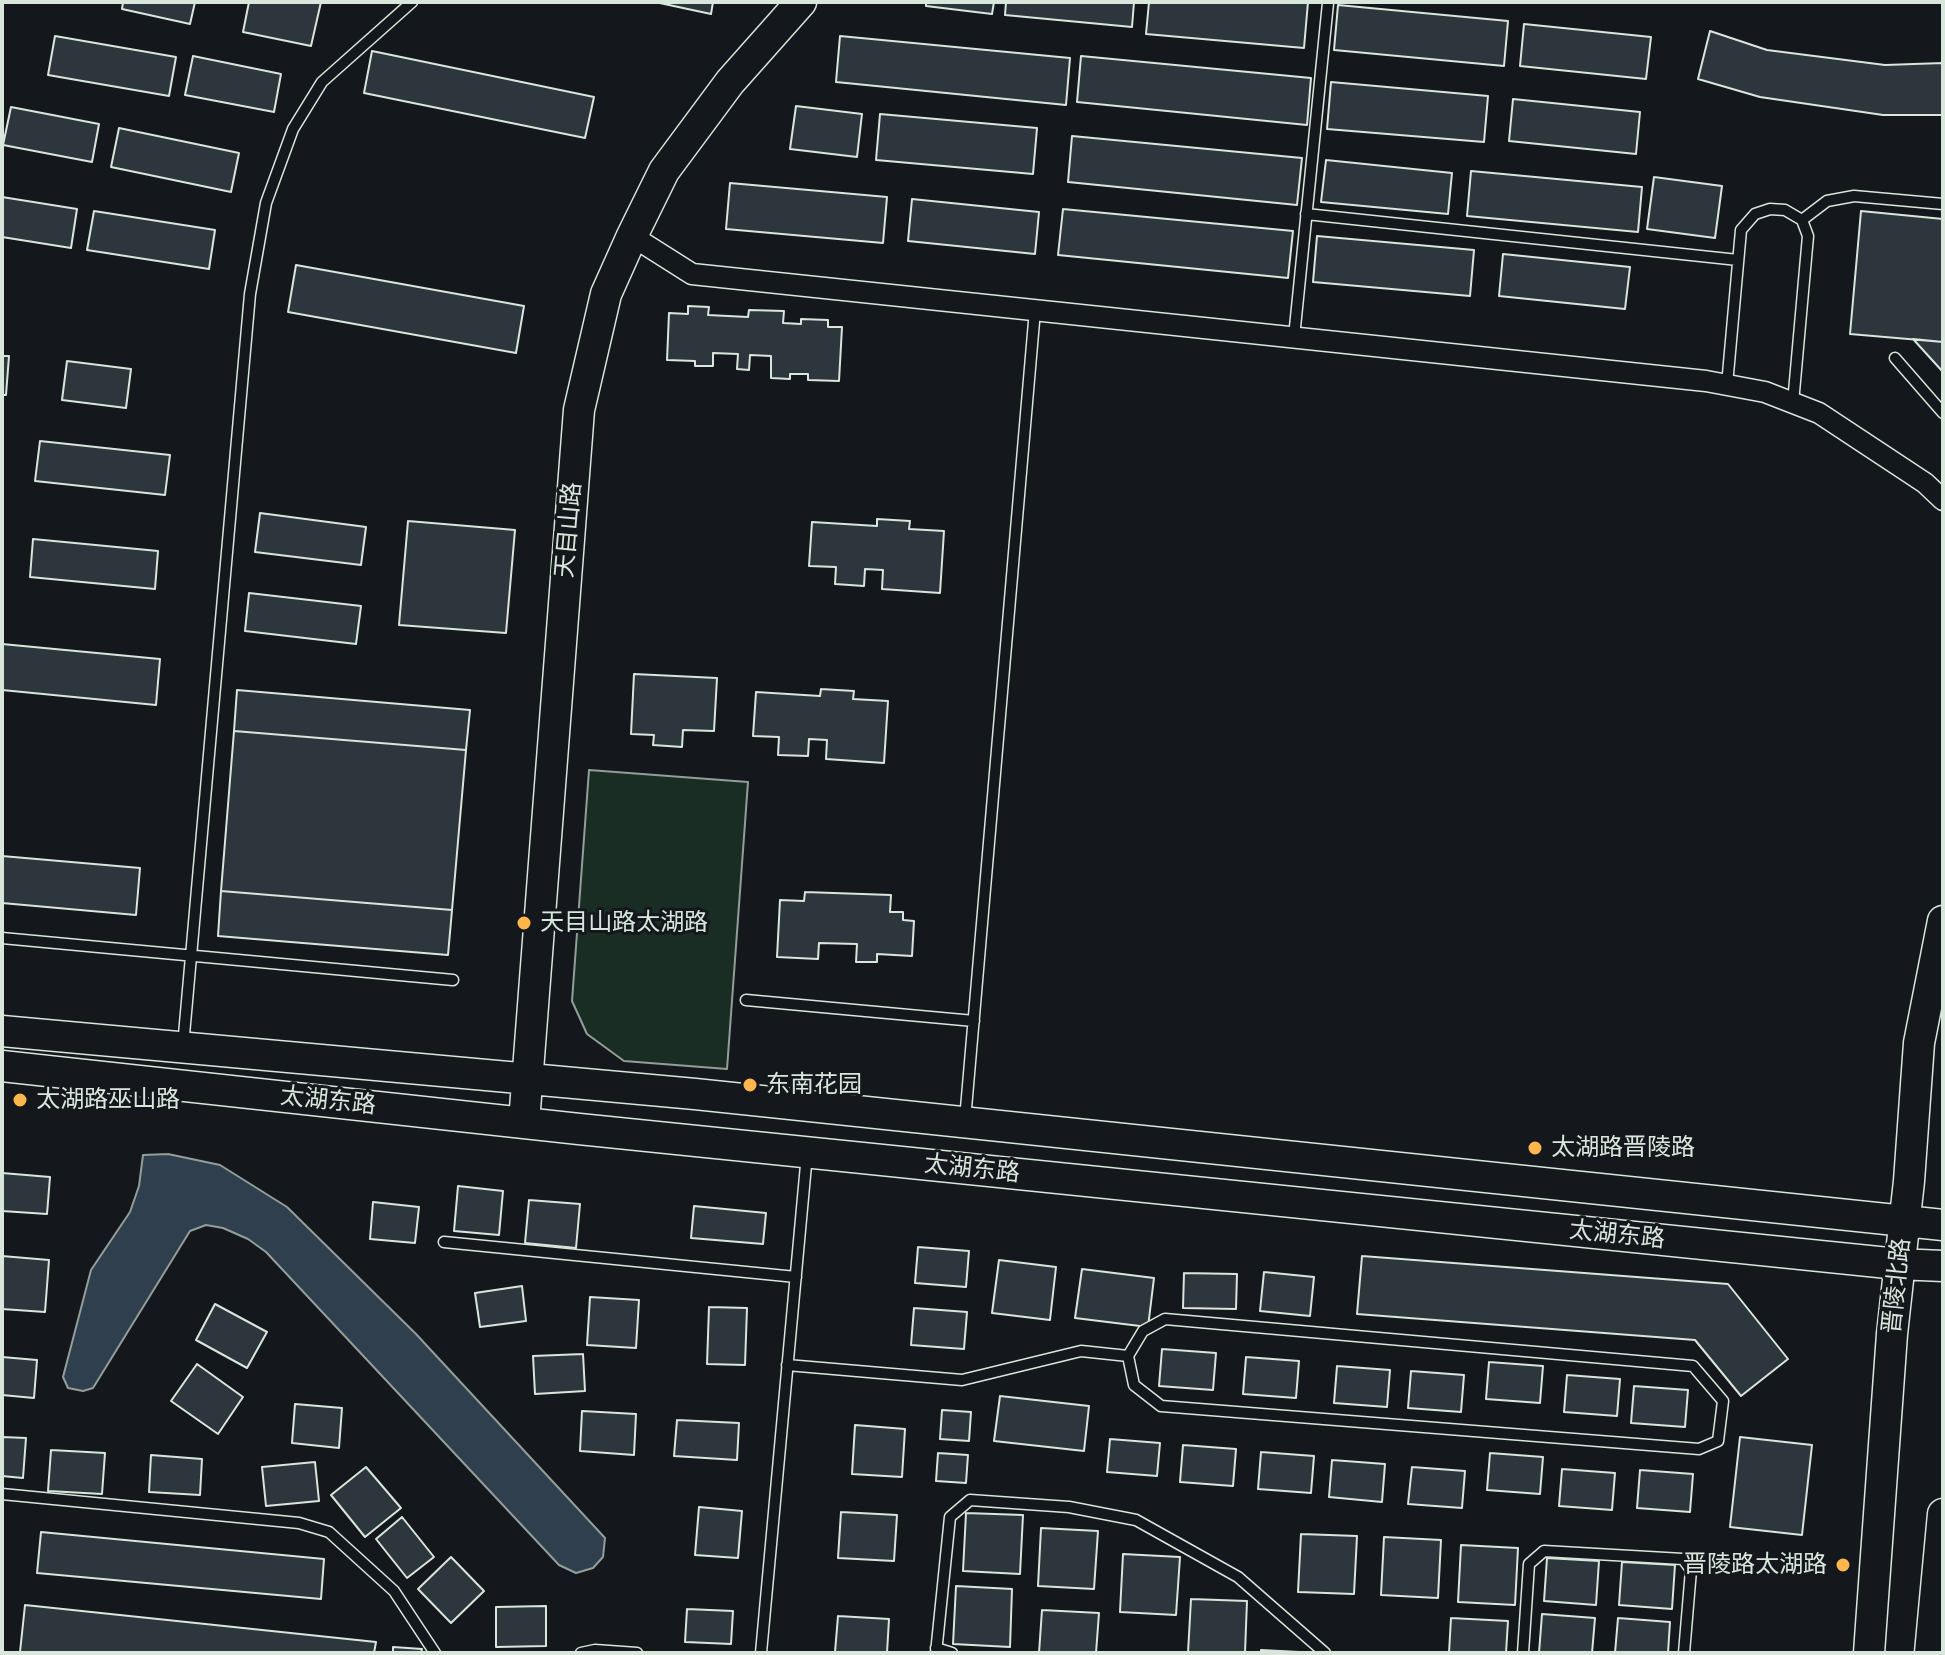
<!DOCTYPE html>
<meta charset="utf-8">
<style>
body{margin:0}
#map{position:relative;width:1945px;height:1655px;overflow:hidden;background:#14181c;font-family:"Work Sans",sans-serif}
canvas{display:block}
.frame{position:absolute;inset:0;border:4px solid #d8e6dc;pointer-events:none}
</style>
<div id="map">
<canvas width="1945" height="1655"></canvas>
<div class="frame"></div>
</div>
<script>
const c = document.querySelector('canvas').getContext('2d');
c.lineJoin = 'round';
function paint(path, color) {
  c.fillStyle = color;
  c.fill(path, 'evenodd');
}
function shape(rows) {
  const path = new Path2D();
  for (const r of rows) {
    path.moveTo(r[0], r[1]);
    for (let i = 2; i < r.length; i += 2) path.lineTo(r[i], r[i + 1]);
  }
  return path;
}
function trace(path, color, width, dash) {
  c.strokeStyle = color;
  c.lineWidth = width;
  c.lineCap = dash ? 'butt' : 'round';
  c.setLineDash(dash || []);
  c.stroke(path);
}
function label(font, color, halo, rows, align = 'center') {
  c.font = font + ' "Work Sans","Noto Sans SC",sans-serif';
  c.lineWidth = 6;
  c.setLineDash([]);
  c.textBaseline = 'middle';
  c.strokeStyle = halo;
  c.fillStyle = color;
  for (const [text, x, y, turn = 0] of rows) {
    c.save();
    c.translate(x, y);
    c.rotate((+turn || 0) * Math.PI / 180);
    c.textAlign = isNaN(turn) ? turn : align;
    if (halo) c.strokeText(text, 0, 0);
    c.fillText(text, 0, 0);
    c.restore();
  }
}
const green = shape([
 [589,770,748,782,727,1069,624,1061,587,1034,572,1001,589,770]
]);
const water = shape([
 [168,1154,220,1165,287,1207,416,1334,605,1538,603,1557,593,1568,576,1573,559,1565,266,1252,248,1239,223,1228,206,1225,190,1231,93,1388,83,1391,68,1388,63,1377,91,1270,130,1212,139,1186,143,1155,168,1154]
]);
const building = shape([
 [123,2,195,2,190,24,122,9,123,2],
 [249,2,321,2,311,46,243,32,249,2],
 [655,2,713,2,711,14,655,2],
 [926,2,994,2,992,14,926,6,926,2],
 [1006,2,1134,2,1132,27,1005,15,1006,2],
 [1149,2,1308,2,1304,48,1146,34,1149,2],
 [1338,5,1508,21,1504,66,1334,50,1338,5],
 [1524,24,1651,37,1646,79,1520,66,1524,24],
 [1710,31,1767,50,1885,65,1943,63,1943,115,1883,115,1760,97,1698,79,1710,31],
 [55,36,176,57,169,96,48,75,55,36],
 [840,36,1070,58,1066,105,836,82,840,36],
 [372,51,594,97,585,138,364,93,372,51],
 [193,56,281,74,274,112,185,95,193,56],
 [1081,56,1311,78,1307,125,1077,102,1081,56],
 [1331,82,1488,96,1484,142,1327,129,1331,82],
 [1513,99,1640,112,1636,154,1509,141,1513,99],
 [796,106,862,114,857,157,790,149,796,106],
 [11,107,99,124,92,162,3,145,11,107],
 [880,114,1037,128,1033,174,876,160,880,114],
 [119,128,239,153,231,192,111,167,119,128],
 [1072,136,1302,158,1297,205,1068,182,1072,136],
 [1326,160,1452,173,1448,214,1321,202,1326,160],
 [1471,171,1642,187,1638,232,1467,216,1471,171],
 [1654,177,1722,186,1715,238,1647,229,1654,177],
 [730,183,887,197,883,243,726,229,730,183],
 [2,197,77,209,71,248,2,237,2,197],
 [912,199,1039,212,1035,254,908,241,912,199],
 [1063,209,1293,231,1288,278,1058,255,1063,209],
 [94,211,215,230,209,269,87,250,94,211],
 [1861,211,1943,219,1943,342,1850,334,1861,211],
 [1317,236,1474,250,1470,296,1313,282,1317,236],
 [1503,254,1630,267,1625,309,1499,296,1503,254],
 [296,265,524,306,516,353,288,312,296,265],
 [688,306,709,307,708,315,748,317,749,310,784,311,783,323,801,324,801,319,828,320,828,327,842,327,839,381,808,380,808,374,790,374,790,379,771,378,771,356,750,355,749,370,737,369,738,354,713,353,713,366,695,366,695,361,667,360,669,313,688,314,688,306],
 [1913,339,1943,342,1943,372,1913,339],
 [2,356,9,356,6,395,2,395,2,356],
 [67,361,131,369,126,408,62,400,67,361],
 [40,441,170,455,165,495,35,481,40,441],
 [260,513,366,527,361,565,255,552,260,513],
 [877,519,910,521,909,529,944,531,940,593,882,589,883,570,865,569,864,586,835,584,836,567,809,566,812,522,877,526,877,519],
 [408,521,515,530,506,633,399,625,408,521],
 [33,539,158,551,155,589,30,577,33,539],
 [249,593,361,606,356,644,245,631,249,593],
 [2,644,160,659,156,705,2,690,2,644],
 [634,674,717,678,714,731,683,730,682,747,653,745,654,735,631,734,634,674],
 [821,689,854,691,853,699,888,701,884,763,826,759,827,740,809,739,808,756,778,755,779,737,753,736,756,692,820,696,821,689],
 [237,690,470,710,466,750,234,731,237,690],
 [234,731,466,750,452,910,221,891,234,731],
 [2,856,140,868,136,915,2,903,2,856],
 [221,891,452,910,448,955,218,936,221,891],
 [805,892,891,895,890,912,903,912,903,920,914,921,912,956,877,954,877,962,856,962,857,944,819,943,818,959,777,957,780,900,804,901,805,892],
 [2,1173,50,1177,47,1214,2,1211,2,1173],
 [458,1186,503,1191,499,1235,454,1231,458,1186],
 [529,1200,580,1204,576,1248,525,1243,529,1200],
 [373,1202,419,1207,415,1243,370,1239,373,1202],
 [694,1206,766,1213,763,1244,691,1238,694,1206],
 [918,1247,969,1251,966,1287,915,1283,918,1247],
 [2,1256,49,1260,45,1312,2,1309,2,1256],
 [1362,1256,1728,1284,1788,1359,1741,1396,1695,1340,1357,1314,1362,1256],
 [999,1260,1056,1267,1050,1320,992,1313,999,1260],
 [1082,1269,1154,1278,1148,1327,1075,1318,1082,1269],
 [1264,1272,1314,1277,1310,1316,1260,1311,1264,1272],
 [1184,1273,1237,1274,1236,1309,1183,1308,1184,1273],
 [522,1286,526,1321,480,1327,475,1293,522,1286],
 [590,1297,639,1300,636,1348,587,1345,590,1297],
 [215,1304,267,1332,247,1368,196,1340,215,1304],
 [709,1307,747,1308,745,1365,707,1364,709,1307],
 [914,1308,967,1312,964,1349,911,1345,914,1308],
 [1162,1349,1216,1353,1213,1390,1159,1386,1162,1349],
 [583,1354,585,1391,535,1394,533,1356,583,1354],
 [2,1357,37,1360,34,1398,2,1395,2,1357],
 [1246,1357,1299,1361,1296,1398,1243,1394,1246,1357],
 [1489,1362,1543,1366,1540,1403,1486,1399,1489,1362],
 [197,1364,243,1397,218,1434,171,1401,197,1364],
 [1337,1366,1390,1370,1387,1407,1334,1403,1337,1366],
 [1411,1371,1464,1375,1461,1412,1408,1408,1411,1371],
 [1567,1375,1620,1379,1617,1416,1564,1412,1567,1375],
 [1634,1386,1688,1390,1685,1427,1631,1423,1634,1386],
 [1000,1396,1089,1406,1084,1451,994,1441,1000,1396],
 [295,1404,342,1408,339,1448,292,1443,295,1404],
 [942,1410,971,1412,969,1441,940,1439,942,1410],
 [582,1411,636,1414,634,1455,580,1451,582,1411],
 [677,1420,739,1423,737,1460,674,1456,677,1420],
 [855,1425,905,1429,902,1477,852,1474,855,1425],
 [2,1437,26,1438,23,1478,2,1476,2,1437],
 [1740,1437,1812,1445,1802,1535,1730,1527,1740,1437],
 [1110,1439,1160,1443,1157,1476,1107,1472,1110,1439],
 [1183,1445,1236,1449,1233,1486,1180,1482,1183,1445],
 [51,1450,105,1453,102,1494,48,1491,51,1450],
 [1261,1452,1314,1456,1311,1493,1258,1489,1261,1452],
 [938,1453,968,1455,966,1483,936,1481,938,1453],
 [1490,1453,1543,1457,1540,1494,1487,1490,1490,1453],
 [151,1455,202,1459,200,1495,149,1492,151,1455],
 [1332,1460,1385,1464,1382,1502,1329,1497,1332,1460],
 [315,1462,319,1501,266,1506,262,1467,315,1462],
 [366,1467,401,1508,365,1537,331,1495,366,1467],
 [1412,1467,1465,1471,1462,1508,1408,1504,1412,1467],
 [1562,1469,1615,1473,1612,1510,1559,1506,1562,1469],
 [1640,1470,1693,1474,1690,1512,1637,1508,1640,1470],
 [699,1507,742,1511,738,1558,695,1555,699,1507],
 [841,1512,897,1515,894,1561,838,1558,841,1512],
 [966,1513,1023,1515,1020,1574,963,1571,966,1513],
 [402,1517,434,1557,407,1578,376,1539,402,1517],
 [1041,1528,1098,1531,1094,1589,1038,1586,1041,1528],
 [41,1532,324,1559,321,1599,37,1573,41,1532],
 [1301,1534,1357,1536,1354,1594,1298,1592,1301,1534],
 [1384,1537,1441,1540,1438,1598,1381,1595,1384,1537],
 [1461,1545,1518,1548,1515,1605,1458,1602,1461,1545],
 [1123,1554,1180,1557,1176,1615,1120,1612,1123,1554],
 [451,1557,484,1591,451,1623,418,1589,451,1557],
 [1547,1558,1599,1561,1596,1605,1544,1601,1547,1558],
 [1622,1562,1675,1565,1672,1609,1619,1605,1622,1562],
 [956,1586,1012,1589,1010,1647,953,1644,956,1586],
 [1191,1599,1247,1601,1245,1653,1188,1653,1191,1599],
 [25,1605,376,1642,374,1653,20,1652,25,1605],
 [546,1606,546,1646,496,1647,496,1607,546,1606],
 [687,1609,733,1611,731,1644,685,1642,687,1609],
 [1042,1610,1099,1613,1096,1653,1039,1653,1042,1610],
 [1542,1614,1595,1618,1592,1653,1539,1653,1542,1614],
 [838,1616,889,1619,887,1653,835,1652,838,1616],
 [1451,1618,1508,1621,1506,1653,1449,1653,1451,1618],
 [1618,1618,1670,1622,1668,1653,1615,1653,1618,1618],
 [393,1647,422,1649,421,1653,393,1653,393,1647],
 [1261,1650,1318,1653,1261,1653,1261,1650]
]);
const lane = shape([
 [1306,214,1738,260],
 [1802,220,1827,201,1854,196,1943,204],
 [1294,337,1328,3],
 [1895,358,1943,413],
 [1727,385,1741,230,1755,214,1770,209,1785,210,1802,220,1808,236,1793,403],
 [2,938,453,980],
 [746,1000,974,1021],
 [183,1046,250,294,266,203,293,129,322,82,412,2],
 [965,1120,1035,310],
 [444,1242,796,1277],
 [1165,1319,1693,1366,1723,1401,1718,1441,1699,1449,1161,1406,1134,1385,1128,1356,1143,1331,1165,1319],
 [787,1365,962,1380,1081,1351,1128,1356],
 [2,1494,299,1523,329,1532,394,1591,435,1653],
 [936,1648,952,1653],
 [581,1653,595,1650,637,1653],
 [761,1653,807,1154],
 [936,1653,950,1517,970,1500,1069,1507,1136,1520,1238,1577,1325,1653],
 [1523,1653,1529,1564,1544,1551,1683,1559,1691,1570,1684,1653]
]);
const street = shape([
 [632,236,692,274,1706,381,1765,392,1819,413,1925,483,1943,500]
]);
const secondary = shape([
 [2,1031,695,1094,1943,1225],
 [2,1066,579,1129,1898,1264,1943,1266],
 [524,1122,579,410,606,294,632,236,664,171,730,82,801,2],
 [1869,1653,1892,1334,1909,1181,1919,1043,1943,921],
 [1930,1653,1943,1514]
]);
const markers = [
 [524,923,8,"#ffb74d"],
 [750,1085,8,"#ffb74d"],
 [20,1100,8,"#ffb74d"],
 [1535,1148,8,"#ffb74d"],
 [1843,1565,8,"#ffb74d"]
];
const streetNames = [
 ["天目山路",569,530,-85],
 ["太湖东路",328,1101,6],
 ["太湖东路",972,1169,6],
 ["太湖东路",1617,1235,6],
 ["晋陵北路",1897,1286,-84]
];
const poiNames = [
 ["天目山路太湖路",540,923],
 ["东南花园",766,1085],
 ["太湖路巫山路",36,1100],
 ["太湖路晋陵路",1551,1148],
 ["晋陵路太湖路",1827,1565,"right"]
];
paint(green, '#1a2d24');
trace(green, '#939e99', 2);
paint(water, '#2f3f4d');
trace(water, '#939e99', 2);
paint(building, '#2c363c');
trace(building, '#d8e6dc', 2);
trace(lane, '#d8e6dc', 13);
trace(street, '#d8e6dc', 23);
trace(secondary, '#d8e6dc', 33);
trace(lane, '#14181c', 10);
trace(street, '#14181c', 20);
trace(secondary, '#14181c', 30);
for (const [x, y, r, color] of markers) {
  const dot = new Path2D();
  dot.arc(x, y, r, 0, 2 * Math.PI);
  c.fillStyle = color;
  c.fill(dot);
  trace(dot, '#14181c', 3);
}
label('24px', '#d8e6dc', '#14181c', streetNames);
label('24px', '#d8e6dc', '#14181c', poiNames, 'left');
</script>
